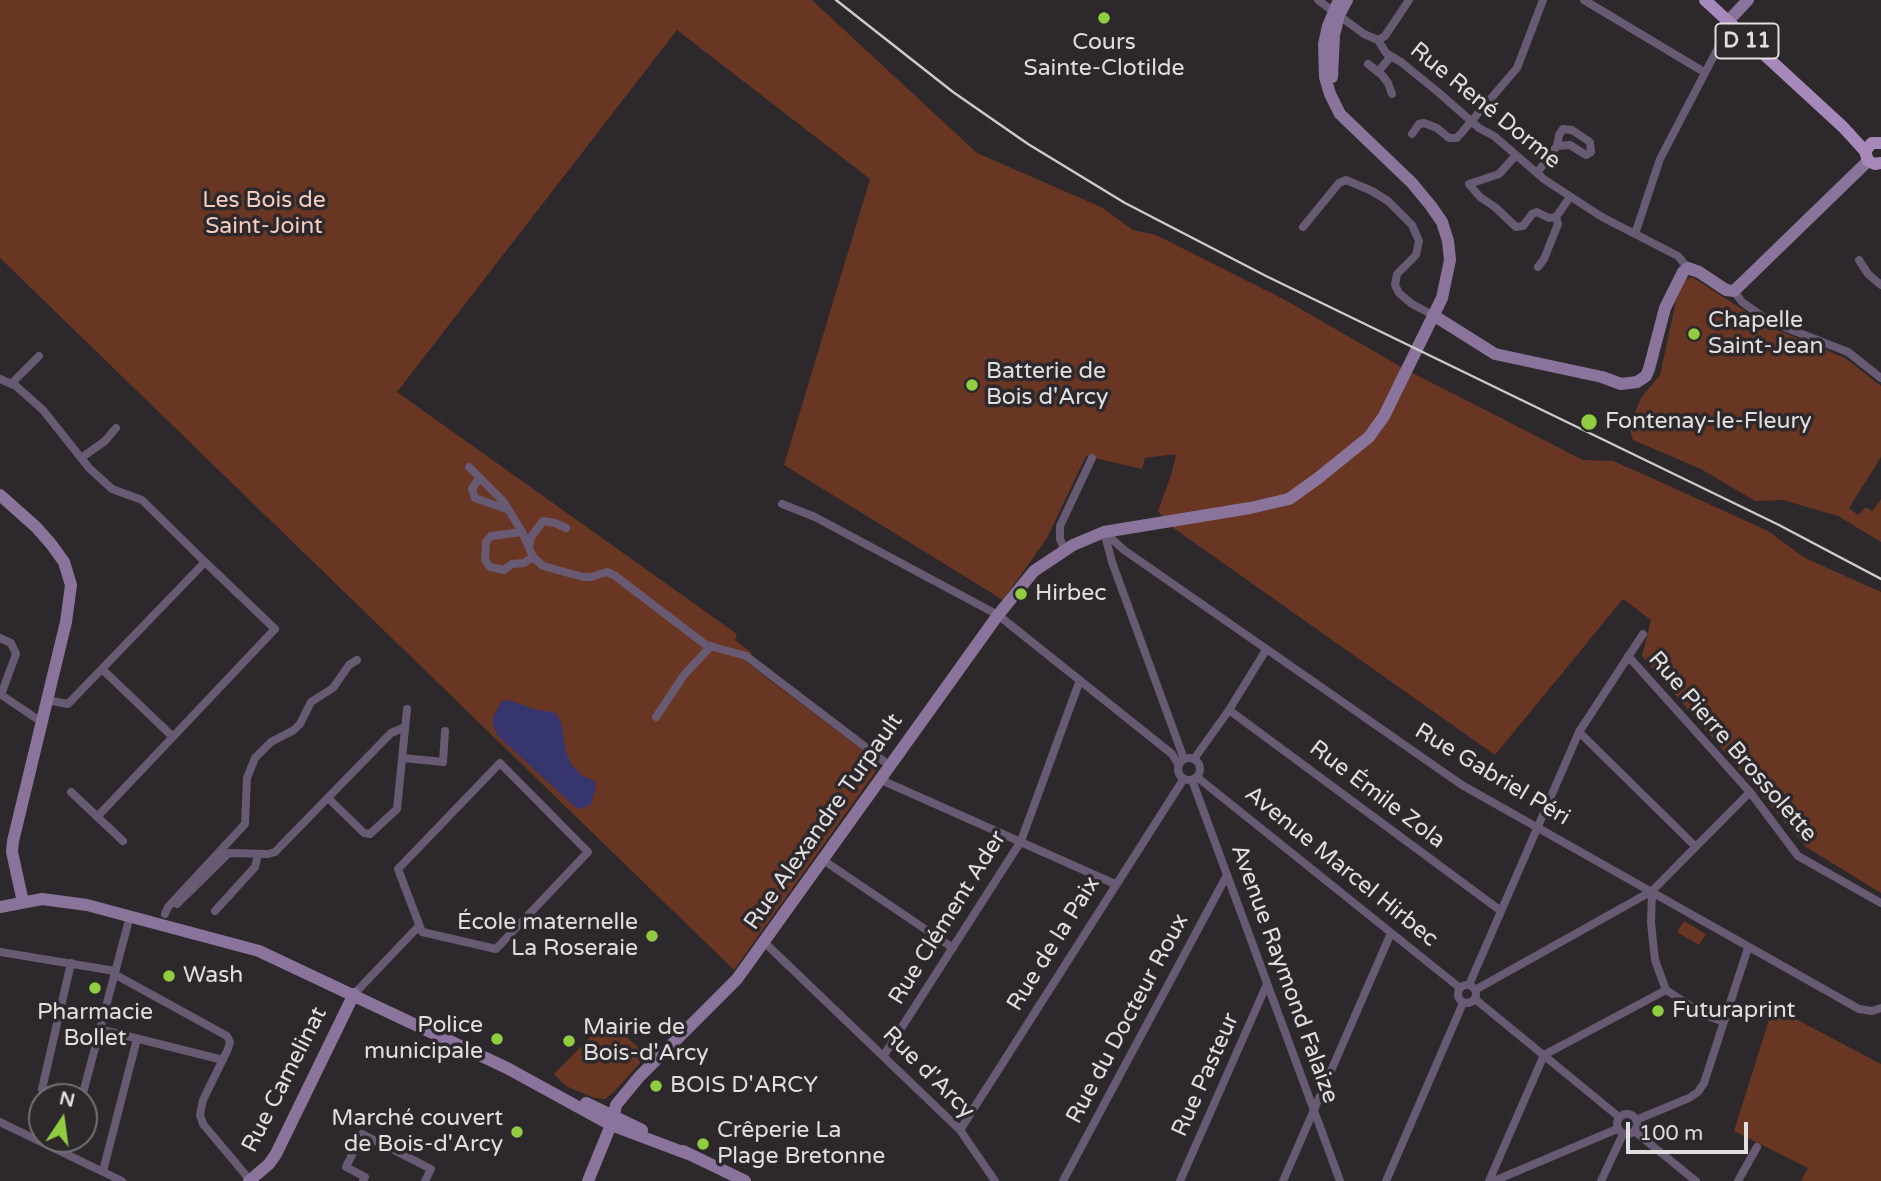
<!DOCTYPE html>
<meta charset="utf-8">
<style>
body{margin:0}
#map{position:relative;width:1881px;height:1181px;overflow:hidden;background:#2c282b;font-family:"Varela Round",sans-serif}
canvas{display:block}
.north{position:absolute;left:28px;top:1083px;width:70px;height:70px;box-sizing:border-box;background:#2c282b;border:2px solid #747173;border-radius:50%;rotate:13deg;font-size:19px;font-weight:700;line-height:28px;text-align:center;color:#e1dee0}
.north::after{content:'';display:block;margin:auto;width:24px;height:32px;background:#91cd40;clip-path:polygon(50% 0,100% 100%,50% 72%,0 100%)}
.scale{position:absolute;left:1626px;top:1122px;width:122px;height:32px;box-sizing:border-box;border:4px solid #e1dee0;border-top:0;padding-left:9px;font-size:21px;line-height:24px;white-space:nowrap;color:#e1dee0;-webkit-text-stroke:5px #2c282b;paint-order:stroke}
</style>
<div id="map">
<canvas width="1881" height="1181"></canvas>
<div class="north">N</div>
<div class="scale">100 m</div>
</div>
<script>
const c = document.querySelector('canvas').getContext('2d');
c.lineJoin = 'round';
function paint(path, color) {
  c.fillStyle = color;
  c.fill(path, 'evenodd');
}
function shape(rows) {
  const path = new Path2D();
  for (const r of rows) {
    if (r.length === 3) {
      path.moveTo(r[0] + r[2], r[1]);
      path.arc(r[0], r[1], r[2], 0, 2 * Math.PI);
      continue;
    }
    path.moveTo(r[0], r[1]);
    for (let i = 2; i < r.length; i += 2) path.lineTo(r[i], r[i + 1]);
  }
  return path;
}
function trace(path, color, width, dash) {
  c.strokeStyle = color;
  c.lineWidth = width;
  c.lineCap = dash ? 'butt' : 'round';
  c.setLineDash(dash || []);
  c.stroke(path);
}
function label(font, color, halo, rows, align = 'center') {
  c.font = font + ' "Varela Round",sans-serif';
  c.lineWidth = 7;
  c.setLineDash([]);
  c.textBaseline = 'middle';
  c.strokeStyle = halo;
  c.fillStyle = color;
  for (const [text, x, y, turn = 0] of rows) {
    c.save();
    c.translate(x, y);
    c.rotate((+turn || 0) * Math.PI / 180);
    c.textAlign = isNaN(turn) ? turn : align;
    if (halo) c.strokeText(text, 0, 0);
    c.fillText(text, 0, 0);
    c.restore();
  }
}
const green = shape([
 [0,0,812,0,977,153,1101,207,1133,230,1156,235,1287,301,1403,368,1583,460,1613,461,1654,479,1768,531,1805,558,1881,592,1881,893,1806,847,1642,656,1651,620,1623,599,1495,755,1172,527,1158,511,1172,472,1176,454,1145,458,1142,469,1086,456,1047,538,1003,600,784,465,870,179,677,30,397,392,737,634,735,640,752,653,746,662,881,764,734,970,0,258],
 [1692,277,1770,327,1845,358,1881,386,1881,457,1849,508,1858,515,1866,507,1872,511,1881,499,1881,542,1838,516,1783,500,1755,501,1701,469,1633,440,1629,427,1641,398,1660,375,1676,301,1685,280],
 [1684,921,1706,934,1699,945,1677,932],
 [1773,1007,1881,1064,1881,1181,1801,1181,1808,1168,1734,1131],
 [607,1020,647,1055,614,1092,605,1099,594,1098,566,1086,554,1074]
]);
const water = shape([
 [509,700,534,709,556,713,561,722,566,752,571,764,581,775,595,781,596,787,591,804,582,809,576,808,497,735,493,725,493,717,502,701]
]);
const street = shape([
 [1318,0,1364,34,1378,40,1386,53,1401,62,1438,92,1479,128,1494,136,1545,180,1602,217,1678,256,1688,268],
 [1584,0,1704,72],
 [1378,40,1385,36,1409,0],
 [1368,64,1382,75,1388,83,1392,94],
 [1378,72,1391,56],
 [1563,129,1572,130,1590,142,1591,152,1586,155,1570,145,1557,146,1559,135,1563,129],
 [1412,134,1419,124,1424,123,1437,128,1449,138,1457,138,1517,68,1543,0],
 [1516,155,1499,174,1469,184,1480,197,1495,207,1516,227,1523,226,1532,214,1537,212,1549,218,1556,217,1570,197],
 [1537,173,1557,146],
 [1303,227,1339,183,1346,180,1372,191,1388,201,1412,225,1419,241,1416,255,1397,274,1395,285,1399,293,1412,304,1433,315],
 [1635,234,1660,159,1730,25],
 [1859,260,1868,274,1881,285],
 [1538,267,1544,259,1558,224,1556,217],
 [1734,291,1742,302,1769,321,1848,352,1881,378],
 [0,379,16,386,43,410,89,468,112,489,142,500,205,562],
 [11,384,39,356],
 [81,458,105,441,116,428],
 [469,467,504,502,522,532,533,557,543,566,583,577,591,577,607,572,614,575,706,645,746,656,889,765],
 [479,478,472,489,475,498,509,510],
 [782,504,815,517,998,615,1172,754,1178,764],
 [522,532,491,536,486,542,485,560,490,567,504,570,512,564,524,563,533,557],
 [1104,532,1124,550,1462,785,1859,1009,1872,1011,1881,1008],
 [1104,532,1112,562,1184,759],
 [529,547,531,537,543,521,555,523,566,528],
 [1065,550,1060,539,1060,526,1092,458],
 [0,638,11,643,16,654,1,695],
 [1628,656,1750,792,1798,856,1881,903],
 [103,670,173,737],
 [0,694,40,721],
 [47,700,68,704,205,562,275,629,97,817],
 [1229,710,1501,911],
 [656,717,684,675,711,646],
 [1579,732,1696,847],
 [1189,769,11],
 [403,758,443,762,445,731],
 [1194,759,1229,710,1266,650],
 [500,763,588,852,496,949,422,932,398,869,500,763],
 [1197,777,1460,988],
 [879,779,1115,884],
 [1192,780,1340,1181],
 [71,792,123,841],
 [328,798,364,833,370,834,397,809,407,709],
 [823,860,953,948],
 [1652,891,1651,923,1655,960,1666,990,1705,1015,1724,1022],
 [177,904,229,853,268,854,275,852,391,733,405,727],
 [215,911,255,867,258,854],
 [165,914,168,907,245,824,247,778,255,758,271,742,294,730,300,724,311,702,333,688,349,665,357,660],
 [764,942,960,1130,995,1181],
 [0,952,115,971],
 [71,963,42,1089,76,1097],
 [114,974,227,1036,230,1042,228,1049,203,1100,200,1115,203,1124,250,1180],
 [1467,994,9],
 [1469,985,1579,732,1643,634],
 [1475,990,1652,891,1750,792],
 [354,994,418,927],
 [1475,999,1619,1117],
 [99,1029,223,1060],
 [884,1055,1021,841,1080,680],
 [82,1097,130,916],
 [1627,1124,10],
 [1636,1120,1689,1098,1698,1092,1704,1083,1748,948],
 [0,1122,122,1181],
 [960,1130,1183,780],
 [1634,1131,1696,1181],
 [67,1154,71,1139],
 [103,1171,137,1039],
 [363,1181,365,1177,346,1167,362,1134,431,1169,425,1181],
 [1063,1181,1227,875],
 [1180,1181,1267,984],
 [1283,1181,1391,933],
 [1386,1181,1463,1003],
 [1489,1181,1544,1055,1666,990],
 [1494,1181,1617,1129],
 [1601,1181,1623,1134],
 [1738,1181,1757,1147]
]);
const secondary = shape([
 [1732,17,1748,0],
 [1332,77,1334,35,1339,15,1347,0],
 [1433,315,1495,354,1602,377,1621,384,1637,382,1646,376,1649,369,1665,308,1683,272,1688,268,1699,272,1726,290,1734,291,1868,161],
 [0,495,36,527,51,544,64,562,71,585,66,622,13,841,12,852,23,902],
 [0,907,42,899,87,905,259,951,507,1068,611,1125,688,1154],
 [586,1103,642,1130],
 [683,1151,745,1181],
 [249,1181,269,1164,276,1154,354,994],
 [588,1181,613,1120,616,1105,639,1077,737,979,998,615,1034,571,1073,545,1104,532,1250,508,1289,499,1317,479,1369,437,1384,416,1442,298,1450,260,1448,241,1442,222,1431,206,1412,183,1340,114,1330,94,1325,77,1324,44,1328,26,1339,0]
]);
const primary = shape([
 [1705,0,1843,127,1865,151,1868,161,1875,164,1881,163],
 [1865,151,1872,143,1881,143]
]);
const rail = shape([
 [836,0,953,92,1028,144,1125,203,1266,276,1779,525,1881,579]
]);
const markers = [
 [1104,18,7,"#91cd40"],
 [1694,334,7,"#91cd40"],
 [972,385,7,"#91cd40"],
 [1589,422,9,"#91cd40"],
 [1021,594,7,"#91cd40"],
 [652,936,7,"#91cd40"],
 [169,976,7,"#91cd40"],
 [95,988,7,"#91cd40"],
 [1658,1011,7,"#91cd40"],
 [497,1039,7,"#91cd40"],
 [569,1041,7,"#91cd40"],
 [656,1086,7,"#91cd40"],
 [517,1132,7,"#91cd40"],
 [703,1144,7,"#91cd40"]
];
const shields = [
 [1747,41,63]
];
const shieldNames = [
 ["D 11",1747,41]
];
const poiNames = [
 ["Cours",1104,43,"center"],
 ["Sainte-Clotilde",1104,69,"center"],
 ["Chapelle",1708,321],
 ["Saint-Jean",1708,347],
 ["Batterie de",986,372],
 ["Bois d'Arcy",986,398],
 ["Fontenay-le-Fleury",1605,422],
 ["Hirbec",1035,594],
 ["École maternelle",638,923,"right"],
 ["La Roseraie",638,949,"right"],
 ["Wash",183,976],
 ["Futuraprint",1672,1011],
 ["Pharmacie",95,1013,"center"],
 ["Bollet",95,1039,"center"],
 ["Police",483,1026,"right"],
 ["municipale",483,1052,"right"],
 ["Mairie de",583,1028],
 ["Bois-d'Arcy",583,1054],
 ["BOIS D'ARCY",670,1086],
 ["Marché couvert",503,1119,"right"],
 ["de Bois-d'Arcy",503,1145,"right"],
 ["Crêperie La",717,1131],
 ["Plage Bretonne",717,1157]
];
const streetNames = [
 ["Rue René Dorme",1485,106,39],
 ["Rue Pierre Brossolette",1732,747,49],
 ["Rue Gabriel Péri",1492,775,31],
 ["Rue Émile Zola",1377,795,37],
 ["Rue Alexandre Turpault",824,822,-55],
 ["Avenue Marcel Hirbec",1341,867,39],
 ["Rue Clément Ader",948,918,-58],
 ["Rue de la Paix",1054,944,-58],
 ["Avenue Raymond Falaize",1284,974,70],
 ["Rue du Docteur Roux",1128,1019,-62],
 ["Rue d'Arcy",928,1073,45],
 ["Rue Pasteur",1206,1075,-66],
 ["Rue Camelinat",285,1080,-63]
];
const parkNames = [
 ["Les Bois de",264,201],
 ["Saint-Joint",264,227]
];
paint(green, '#693623');
paint(water, '#36356d');
trace(street, '#685a72', 8);
trace(secondary, '#8b749b', 12);
trace(primary, '#a688bb', 12);
trace(rail, '#cdcacc', 2.5);
for (const [x, y, r, color] of markers) {
  const dot = new Path2D();
  dot.arc(x, y, r, 0, 2 * Math.PI);
  c.fillStyle = color;
  c.fill(dot);
  trace(dot, '#2c282b', 2.5);
}
for (const [x, y, w] of shields) {
  const box = new Path2D();
  box.roundRect(x - w / 2, y - 17.5, w, 35, 5);
  c.fillStyle = '#2c282b';
  c.fill(box);
  trace(box, '#e1dee0', 2);
}
label('bold 21px', '#e1dee0', null, shieldNames);
label('23px', '#e1dee0', '#2c282b', poiNames, 'left');
label('23px', '#e1dee0', '#2c282b', streetNames);
label('23px', '#f5cdbf', '#2c282b', parkNames);
</script>
